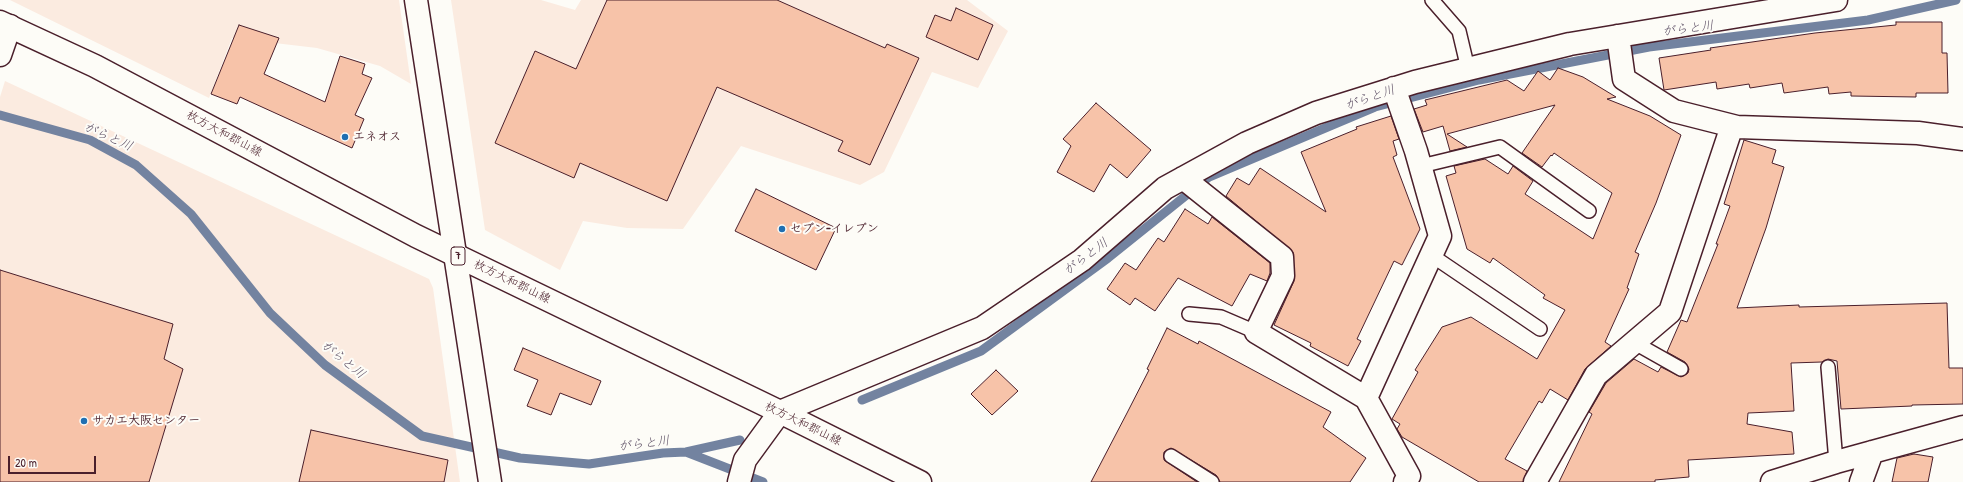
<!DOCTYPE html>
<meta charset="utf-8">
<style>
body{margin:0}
#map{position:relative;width:1963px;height:482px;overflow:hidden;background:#fdfcf7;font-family:"Patrick Hand",sans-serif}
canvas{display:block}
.scale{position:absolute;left:8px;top:456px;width:88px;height:18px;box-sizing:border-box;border:2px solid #4a1f2b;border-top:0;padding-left:5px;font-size:12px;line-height:14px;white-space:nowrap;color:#4a1f2b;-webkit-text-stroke:3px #fdfcf7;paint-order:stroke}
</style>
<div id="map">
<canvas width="1963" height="482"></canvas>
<div class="scale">20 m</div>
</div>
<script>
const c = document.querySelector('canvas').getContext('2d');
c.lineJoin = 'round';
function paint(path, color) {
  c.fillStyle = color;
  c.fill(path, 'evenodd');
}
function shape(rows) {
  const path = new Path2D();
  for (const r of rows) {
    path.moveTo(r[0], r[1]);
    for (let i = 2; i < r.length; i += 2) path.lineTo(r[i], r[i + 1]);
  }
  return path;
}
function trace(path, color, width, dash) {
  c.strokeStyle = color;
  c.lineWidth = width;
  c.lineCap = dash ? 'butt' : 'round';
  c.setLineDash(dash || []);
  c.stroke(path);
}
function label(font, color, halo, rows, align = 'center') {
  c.font = font + ' "Patrick Hand","Klee One",sans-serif';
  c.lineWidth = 4;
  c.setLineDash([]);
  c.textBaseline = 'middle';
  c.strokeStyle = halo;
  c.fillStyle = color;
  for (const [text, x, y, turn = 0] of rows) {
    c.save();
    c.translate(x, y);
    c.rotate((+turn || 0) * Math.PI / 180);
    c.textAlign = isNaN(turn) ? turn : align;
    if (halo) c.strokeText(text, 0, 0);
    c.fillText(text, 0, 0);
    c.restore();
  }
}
const built = shape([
 [10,0,399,0,411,84,380,66,317,48,232,38,209,98],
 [451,0,541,0,575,10,581,0,967,0,1008,31,978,88,932,72,884,172,860,185,741,146,683,229,627,228,583,221,560,270,485,230],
 [5,81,429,279,433,288,460,482,0,482,0,97]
]);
const stream = shape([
 [0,115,90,140,136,165,191,214,270,313,325,365,422,436,520,458,589,464,663,453,686,452,740,440],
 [862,400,981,351,1108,258,1209,177,1375,107,1479,80,1649,47,1868,20,1956,0],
 [686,452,763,482]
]);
const building = shape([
 [607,0,777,0,885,48,887,44,919,58,870,165,838,151,843,141,717,87,667,201,580,163,574,178,495,143,535,51,576,69,607,0],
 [956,8,993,25,978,60,926,37,935,15,951,21,956,8],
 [1896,22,1942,22,1942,53,1947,53,1948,93,1916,93,1916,97,1851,96,1851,92,1829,94,1828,87,1784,93,1782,83,1750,88,1749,84,1717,89,1716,82,1664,90,1659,58,1711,50,1710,48,1815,33,1896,25,1896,22],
 [239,25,279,38,264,74,325,102,340,56,365,64,362,74,372,78,355,115,364,119,352,148,240,97,237,104,211,94,239,25],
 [1558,68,1583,77,1616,97,1607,99,1650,116,1681,135,1656,203,1635,252,1639,254,1627,288,1629,289,1605,342,1611,346,1585,369,1568,400,1550,389,1542,403,1539,401,1505,459,1527,471,1523,482,1479,482,1402,437,1397,429,1400,424,1392,419,1418,372,1415,370,1442,327,1471,317,1537,359,1565,310,1543,298,1545,295,1493,258,1490,263,1467,249,1446,176,1456,173,1454,166,1485,159,1508,174,1513,166,1533,181,1525,194,1593,239,1612,193,1554,153,1552,156,1551,155,1542,167,1522,153,1555,105,1447,134,1467,147,1450,151,1443,126,1423,132,1414,109,1427,105,1425,100,1507,80,1524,91,1538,71,1550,80,1558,68],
 [1096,103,1151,150,1127,178,1110,164,1094,192,1057,172,1071,146,1063,139,1096,103],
 [1391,116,1399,139,1393,141,1397,155,1393,157,1420,229,1402,265,1394,261,1357,339,1361,341,1348,366,1310,346,1311,343,1274,325,1294,281,1293,252,1226,196,1237,178,1249,185,1260,168,1326,212,1301,152,1357,129,1356,127,1391,116],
 [1744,140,1776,150,1772,163,1784,167,1766,228,1737,308,1799,305,1799,307,1947,303,1949,368,1963,368,1963,404,1912,405,1912,406,1841,409,1837,361,1828,359,1822,362,1791,363,1794,411,1748,413,1747,424,1792,432,1794,454,1688,460,1689,477,1655,480,1655,482,1559,482,1592,414,1589,412,1606,383,1634,359,1658,372,1661,367,1681,377,1688,373,1689,369,1685,362,1667,352,1681,320,1687,322,1718,244,1716,244,1730,206,1724,204,1744,140],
 [756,189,836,228,816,270,735,231,756,189],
 [1185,209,1208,224,1212,217,1270,263,1270,273,1267,281,1250,274,1232,306,1178,278,1155,311,1135,298,1130,305,1107,289,1125,263,1136,270,1158,238,1164,242,1185,209],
 [0,270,173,324,164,359,183,369,149,482,0,482,0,270],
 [1167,328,1198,344,1199,341,1331,412,1323,427,1366,458,1350,482,1220,482,1216,475,1171,448,1164,452,1164,460,1197,482,1091,482,1127,413,1149,370,1147,369,1167,328],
 [523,348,601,381,591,405,560,393,551,415,527,406,538,380,514,370,523,348],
 [996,370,1018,391,992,415,971,394,996,370],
 [311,430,448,460,444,482,299,482,311,430],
 [1914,454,1933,457,1928,482,1892,482,1897,458,1914,454]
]);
const service = shape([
 [1432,0,1459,31,1468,69],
 [1421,166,1500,147,1589,211],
 [1431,255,1540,329],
 [1189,314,1221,317,1256,332],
 [1635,343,1681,369],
 [1828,367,1836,462],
 [1171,456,1212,482]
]);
const minor = shape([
 [1618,36,1624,79,1674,111,1737,127,1918,133,1963,139],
 [0,55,10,26],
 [1394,88,1416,151,1440,236,1366,398,1409,476,1405,482],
 [1183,178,1282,257,1283,276,1256,332,1366,398],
 [739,482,745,460,780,412,982,328,1082,260,1165,188,1247,143,1316,113,1415,82,1570,44,1836,0],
 [1535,482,1596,375,1670,312,1732,126],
 [1772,482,1836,462,1963,427],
 [1861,482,1872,452]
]);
const tertiary = shape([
 [416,0,490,482]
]);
const primary = shape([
 [0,22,95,66,416,236,780,412,920,482]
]);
const markers = [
 [345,137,4,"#1f6fb2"],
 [782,229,4,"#1f6fb2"],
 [84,421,4,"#1f6fb2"]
];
const shields = [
 [458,256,14]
];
const shieldNames = [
 ["7",458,256]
];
const streetNames = [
 ["枚方大和郡山線",224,134,28],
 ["枚方大和郡山線",512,282,26],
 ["枚方大和郡山線",803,424,26]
];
const poiNames = [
 ["エネオス",353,137],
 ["セブン-イレブン",790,229],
 ["サカエ大阪センター",92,421]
];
const waterNames = [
 ["がらと川",1688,29,-7],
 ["がらと川",1370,98,-19],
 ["がらと川",108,137,24],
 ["がらと川",1086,257,-37],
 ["がらと川",343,360,39],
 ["がらと川",644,444,-7]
];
paint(built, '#fbebe0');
trace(stream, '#7383a0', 9);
paint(building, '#f7c3a9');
trace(building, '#4a1f2b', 1);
trace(service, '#4a1f2b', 16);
trace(minor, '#4a1f2b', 25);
trace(tertiary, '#4a1f2b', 25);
trace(primary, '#4a1f2b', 25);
trace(service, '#fdfcf7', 13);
trace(minor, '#fdfcf7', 22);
trace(tertiary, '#fdfcf7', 22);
trace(primary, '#fdfcf7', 22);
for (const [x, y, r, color] of markers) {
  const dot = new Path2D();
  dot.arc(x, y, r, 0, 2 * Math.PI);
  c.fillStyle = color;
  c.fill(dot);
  trace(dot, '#fdfcf7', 1.5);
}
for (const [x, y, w] of shields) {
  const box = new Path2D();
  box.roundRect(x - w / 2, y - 9, w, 18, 3);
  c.fillStyle = '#fdfcf7';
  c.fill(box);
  trace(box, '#4a1f2b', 1);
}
label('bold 11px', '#4a1f2b', null, shieldNames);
label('12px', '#4a1f2b', '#fdfcf7', streetNames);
label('bold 12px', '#4a1f2b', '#fdfcf7', poiNames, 'left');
label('italic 13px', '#5f5166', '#fdfcf7', waterNames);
</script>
